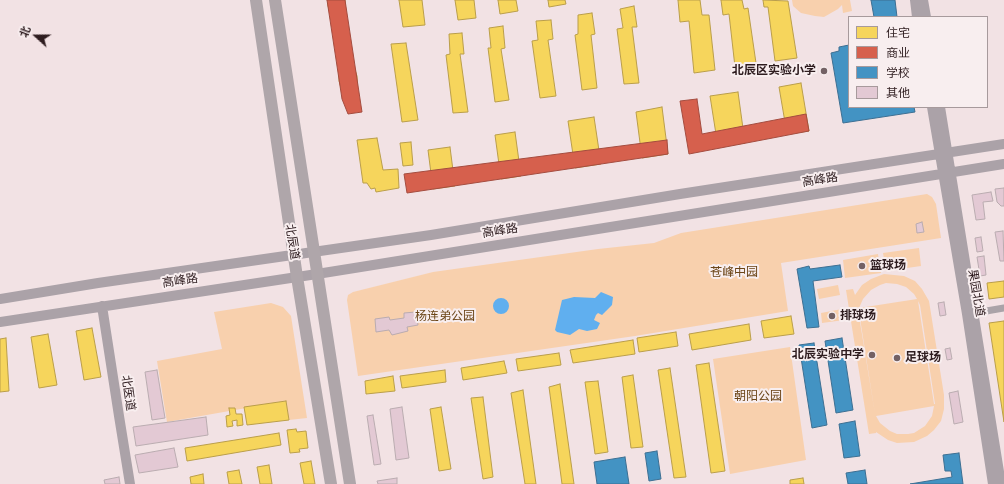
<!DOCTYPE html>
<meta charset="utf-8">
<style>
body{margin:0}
#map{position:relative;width:1004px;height:484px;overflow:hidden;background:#f2e2e4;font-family:"Open Sans","Noto Sans SC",sans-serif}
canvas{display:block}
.legend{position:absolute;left:848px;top:16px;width:140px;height:92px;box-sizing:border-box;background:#f8eeef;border:1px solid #a79a9c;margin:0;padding:5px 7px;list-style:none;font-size:12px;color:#2e1c1f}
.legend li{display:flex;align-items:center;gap:8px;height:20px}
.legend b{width:20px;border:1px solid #a79a9c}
.north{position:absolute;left:16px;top:16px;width:40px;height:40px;-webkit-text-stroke:3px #f8eeef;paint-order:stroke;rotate:291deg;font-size:11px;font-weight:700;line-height:16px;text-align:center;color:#2e1c1f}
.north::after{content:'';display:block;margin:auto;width:14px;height:18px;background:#2e1c1f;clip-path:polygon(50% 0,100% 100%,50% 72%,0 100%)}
</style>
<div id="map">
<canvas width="1004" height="484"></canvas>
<ul class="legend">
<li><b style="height:11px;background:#f6d55c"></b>住宅</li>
<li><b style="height:11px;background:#d6604d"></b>商业</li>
<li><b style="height:11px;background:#4393c3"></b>学校</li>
<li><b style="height:11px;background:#e3c9d4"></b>其他</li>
</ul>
<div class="north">北</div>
</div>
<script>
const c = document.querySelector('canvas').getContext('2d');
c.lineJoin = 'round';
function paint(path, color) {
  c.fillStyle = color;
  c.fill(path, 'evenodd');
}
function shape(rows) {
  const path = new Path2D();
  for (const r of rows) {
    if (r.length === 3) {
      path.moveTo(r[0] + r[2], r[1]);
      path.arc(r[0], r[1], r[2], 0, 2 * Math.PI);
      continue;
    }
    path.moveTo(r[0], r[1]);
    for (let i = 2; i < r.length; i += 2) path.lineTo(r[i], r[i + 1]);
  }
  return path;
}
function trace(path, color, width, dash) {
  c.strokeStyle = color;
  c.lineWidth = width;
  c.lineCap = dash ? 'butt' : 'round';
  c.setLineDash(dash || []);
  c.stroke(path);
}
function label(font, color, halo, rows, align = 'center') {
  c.font = font + ' "Open Sans","Noto Sans SC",sans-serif';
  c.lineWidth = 4;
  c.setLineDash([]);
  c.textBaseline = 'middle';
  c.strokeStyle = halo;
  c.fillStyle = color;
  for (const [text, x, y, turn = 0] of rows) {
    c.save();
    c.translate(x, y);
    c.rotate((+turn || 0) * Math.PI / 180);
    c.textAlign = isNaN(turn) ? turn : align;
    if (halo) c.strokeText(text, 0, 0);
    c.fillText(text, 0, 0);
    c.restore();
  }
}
const green = shape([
 [792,0,850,0,852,11,843,13,842,5,838,9,824,17,815,16,801,13,793,6],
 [927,194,932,197,936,204,941,238,781,263,788,311,635,336,358,376,347,300,348,295,353,292,433,272,598,249,654,243,681,233],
 [919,248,921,266,886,271,883,253],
 [878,254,881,273,845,278,843,260],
 [884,274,904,276,915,281,922,289,929,301,944,395,944,409,941,421,934,430,927,436,914,442,897,443,888,440,876,432,876,433,869,434,846,290,853,289,855,295,862,285,871,279],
 [886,283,897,284,906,287,914,294,917,299,859,308,863,299,871,290,880,285],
 [918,301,920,305,935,404,934,404],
 [859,312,875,414,859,316],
 [934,406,932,416,925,426,914,433,908,434,897,434,890,431,880,423,876,416],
 [838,285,840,295,819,299,817,289],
 [271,303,283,307,291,316,307,418,289,420,286,401,167,422,157,361,222,349,214,312],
 [842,309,844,320,822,323,821,313],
 [790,347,806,460,730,474,713,359]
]);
const water = shape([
 [601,292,613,297,612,305,602,315,598,313,596,315,594,320,600,323,597,329,587,331,579,329,570,335,557,332,555,330,562,300,574,297,595,298],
 [501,306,8]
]);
const homes = shape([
 [328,0,345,0,347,27,335,30,328,6,328,0],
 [399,0,422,0,425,25,403,27,399,0],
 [455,0,474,0,476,18,458,20,455,0],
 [498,0,516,0,518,11,500,14,498,0],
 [548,0,565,0,566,4,549,7,548,0],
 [678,0,700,0,702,15,709,15,715,70,694,73,689,21,680,22,678,0],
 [721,0,742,0,744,9,748,8,756,63,735,67,729,14,723,15,721,0],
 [763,0,788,1,797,58,775,61,768,7,764,7,763,0],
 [634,6,637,27,632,27,639,83,624,84,617,29,623,28,620,9,634,6],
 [592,13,595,34,591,35,597,88,582,90,575,35,578,34,578,15,592,13],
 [551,20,553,39,548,40,556,96,540,98,532,41,538,40,536,21,551,20],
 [503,26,505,48,501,49,509,100,495,102,488,48,491,48,489,28,503,26],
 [462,33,464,54,460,54,468,112,453,113,446,55,450,54,449,34,462,33],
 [406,43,418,120,402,122,391,44,406,43],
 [351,57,357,76,358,103,346,105,339,81,339,60,351,57],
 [801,83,809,131,787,134,779,87,801,83],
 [738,92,745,143,718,147,710,96,738,92],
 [662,107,668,154,642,158,636,112,662,107],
 [594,117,601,164,575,168,568,121,594,117],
 [515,132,521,176,501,179,495,135,515,132],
 [377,138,383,170,398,169,399,188,376,192,375,188,371,189,367,183,363,183,357,140,377,138],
 [411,142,413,165,403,166,400,143,411,142],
 [450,147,455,186,433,189,428,150,450,147],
 [1004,281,1004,297,989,299,987,283,1004,281],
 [791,316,794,334,764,338,761,321,791,316],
 [1004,321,1004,422,989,323,1004,321],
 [749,324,751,340,692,350,689,334,749,324],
 [92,328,101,377,84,380,76,331,92,328],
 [676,332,678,346,639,352,637,338,676,332],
 [48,334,57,385,39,388,31,337,48,334],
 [6,338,9,391,0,392,0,339,6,338],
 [633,340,635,354,573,363,570,350,633,340],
 [559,353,561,365,518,371,516,359,559,353],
 [504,361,507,373,463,380,461,368,504,361],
 [709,363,725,471,711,473,696,365,709,363],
 [670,368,686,477,674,478,658,370,670,368],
 [445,370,446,382,402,388,400,376,445,370],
 [633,375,643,447,631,448,622,377,633,375],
 [393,376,395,391,366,394,365,381,393,376],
 [598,381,608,452,595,454,585,382,598,381],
 [560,384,574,484,562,484,549,387,560,384],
 [523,390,536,484,525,484,511,393,523,390],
 [483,397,493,477,483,479,471,398,483,397],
 [286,401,289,420,247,425,244,407,286,401],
 [441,407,451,469,439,471,430,409,441,407],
 [229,408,235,408,236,414,242,414,243,425,237,426,237,420,232,421,233,426,227,427,226,416,230,415,229,408],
 [296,429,297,432,306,431,308,448,299,449,300,452,290,453,287,430,296,429],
 [279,433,281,445,187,461,185,448,279,433],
 [311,461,315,484,304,484,300,463,311,461],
 [269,465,272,484,260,484,257,467,269,465],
 [239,470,242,484,229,484,227,472,239,470],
 [203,474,204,484,191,484,190,477,203,474],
 [803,478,804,484,790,484,790,480,803,478]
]);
const shops = shape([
 [327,0,345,0,362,112,348,114,342,99,327,0],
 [697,99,702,134,806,114,809,131,689,154,680,101,697,99],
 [667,140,668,154,407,193,404,174,667,140]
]);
const schools = shape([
 [871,0,895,0,897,17,874,17,871,0],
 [849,45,849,107,914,107,915,112,843,123,831,53,839,51,839,47,849,45],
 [840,265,842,277,813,281,819,327,807,328,797,269,809,266,810,269,840,265],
 [842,338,853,410,836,413,825,341,842,338],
 [814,343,827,425,812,428,799,345,814,343],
 [855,421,860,456,844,458,839,424,855,421],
 [657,451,661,479,649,481,645,453,657,451],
 [959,453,963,484,910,484,952,477,951,471,945,471,943,455,959,453],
 [625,457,629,484,597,484,594,462,625,457],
 [865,470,867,484,848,484,846,473,865,470]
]);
const building = shape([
 [1004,188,1004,206,1001,206,997,202,995,189,1004,188],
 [991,192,993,201,983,202,985,219,976,220,972,195,991,192],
 [922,222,924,232,917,233,916,224,922,222],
 [1003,231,1004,261,1000,261,995,232,1003,231],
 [981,237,983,251,977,252,975,238,981,237],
 [984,256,986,275,980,276,977,257,984,256],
 [944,302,946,315,940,316,938,303,944,302],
 [416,312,418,325,407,327,408,331,392,335,389,330,376,332,375,319,389,317,390,320,404,318,404,313,416,312],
 [950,348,952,359,947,360,945,349,950,348],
 [157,370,165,418,152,420,145,372,157,370],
 [958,391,963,422,954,424,949,393,958,391],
 [402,407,409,458,396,460,390,409,402,407],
 [373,415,381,464,374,465,367,416,373,415],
 [206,417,208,435,136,446,133,427,206,417],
 [174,448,178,467,139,473,135,455,174,448],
 [119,477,120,484,105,484,104,480,119,477],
 [397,478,397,484,378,484,377,481,397,478]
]);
const street = shape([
 [969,314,1004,308]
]);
const secondary = shape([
 [915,0,917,17],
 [923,0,926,17],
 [932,107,967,314,993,484],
 [940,107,1001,484],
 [0,299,98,283,431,235,680,194,1004,144],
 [102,306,119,416,130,484],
 [0,322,317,274,1004,164]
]);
const primary = shape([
 [256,0,297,277,331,484],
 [275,0,350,484]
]);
const markers = [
 [824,71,4,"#736164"],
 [862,266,4,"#736164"],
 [832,316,4,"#736164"],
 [872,355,4,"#736164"],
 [897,358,4,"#736164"]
];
const poiNames = [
 ["北辰区实验小学",816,71,"right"],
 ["篮球场",870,266],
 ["排球场",840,316],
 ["北辰实验中学",864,355,"right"],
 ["足球场",905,358]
];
const streetNames = [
 ["高峰路",820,180,-9],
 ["高峰路",500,231,-9],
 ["北辰道",292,242,81],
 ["高峰路",180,281,-8],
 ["果园北道",976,293,80],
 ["北医道",128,393,82]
];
const parkNames = [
 ["苍峰中园",734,273],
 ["杨连弟公园",445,317],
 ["朝阳公园",758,397]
];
paint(green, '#f8d0ad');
paint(water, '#60afef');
paint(homes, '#f6d55c');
trace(homes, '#ba9e4a', 1);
paint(shops, '#d6604d');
trace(shops, '#a44c3f', 1);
paint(schools, '#4393c3');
trace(schools, '#3d6f92', 1);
paint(building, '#e3c9d4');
trace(building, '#baacb0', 1);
trace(street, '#aaa3a8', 7);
trace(secondary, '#aba2a8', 10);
trace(primary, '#afa6aa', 12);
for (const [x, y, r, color] of markers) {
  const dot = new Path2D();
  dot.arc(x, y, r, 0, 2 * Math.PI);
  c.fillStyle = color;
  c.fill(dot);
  trace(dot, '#f8eeef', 1.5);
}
label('bold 12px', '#2e1c1f', '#f8eeef', poiNames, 'left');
label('12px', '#2e1c1f', '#f8eeef', streetNames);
label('12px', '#6b4517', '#f8eeef', parkNames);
</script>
